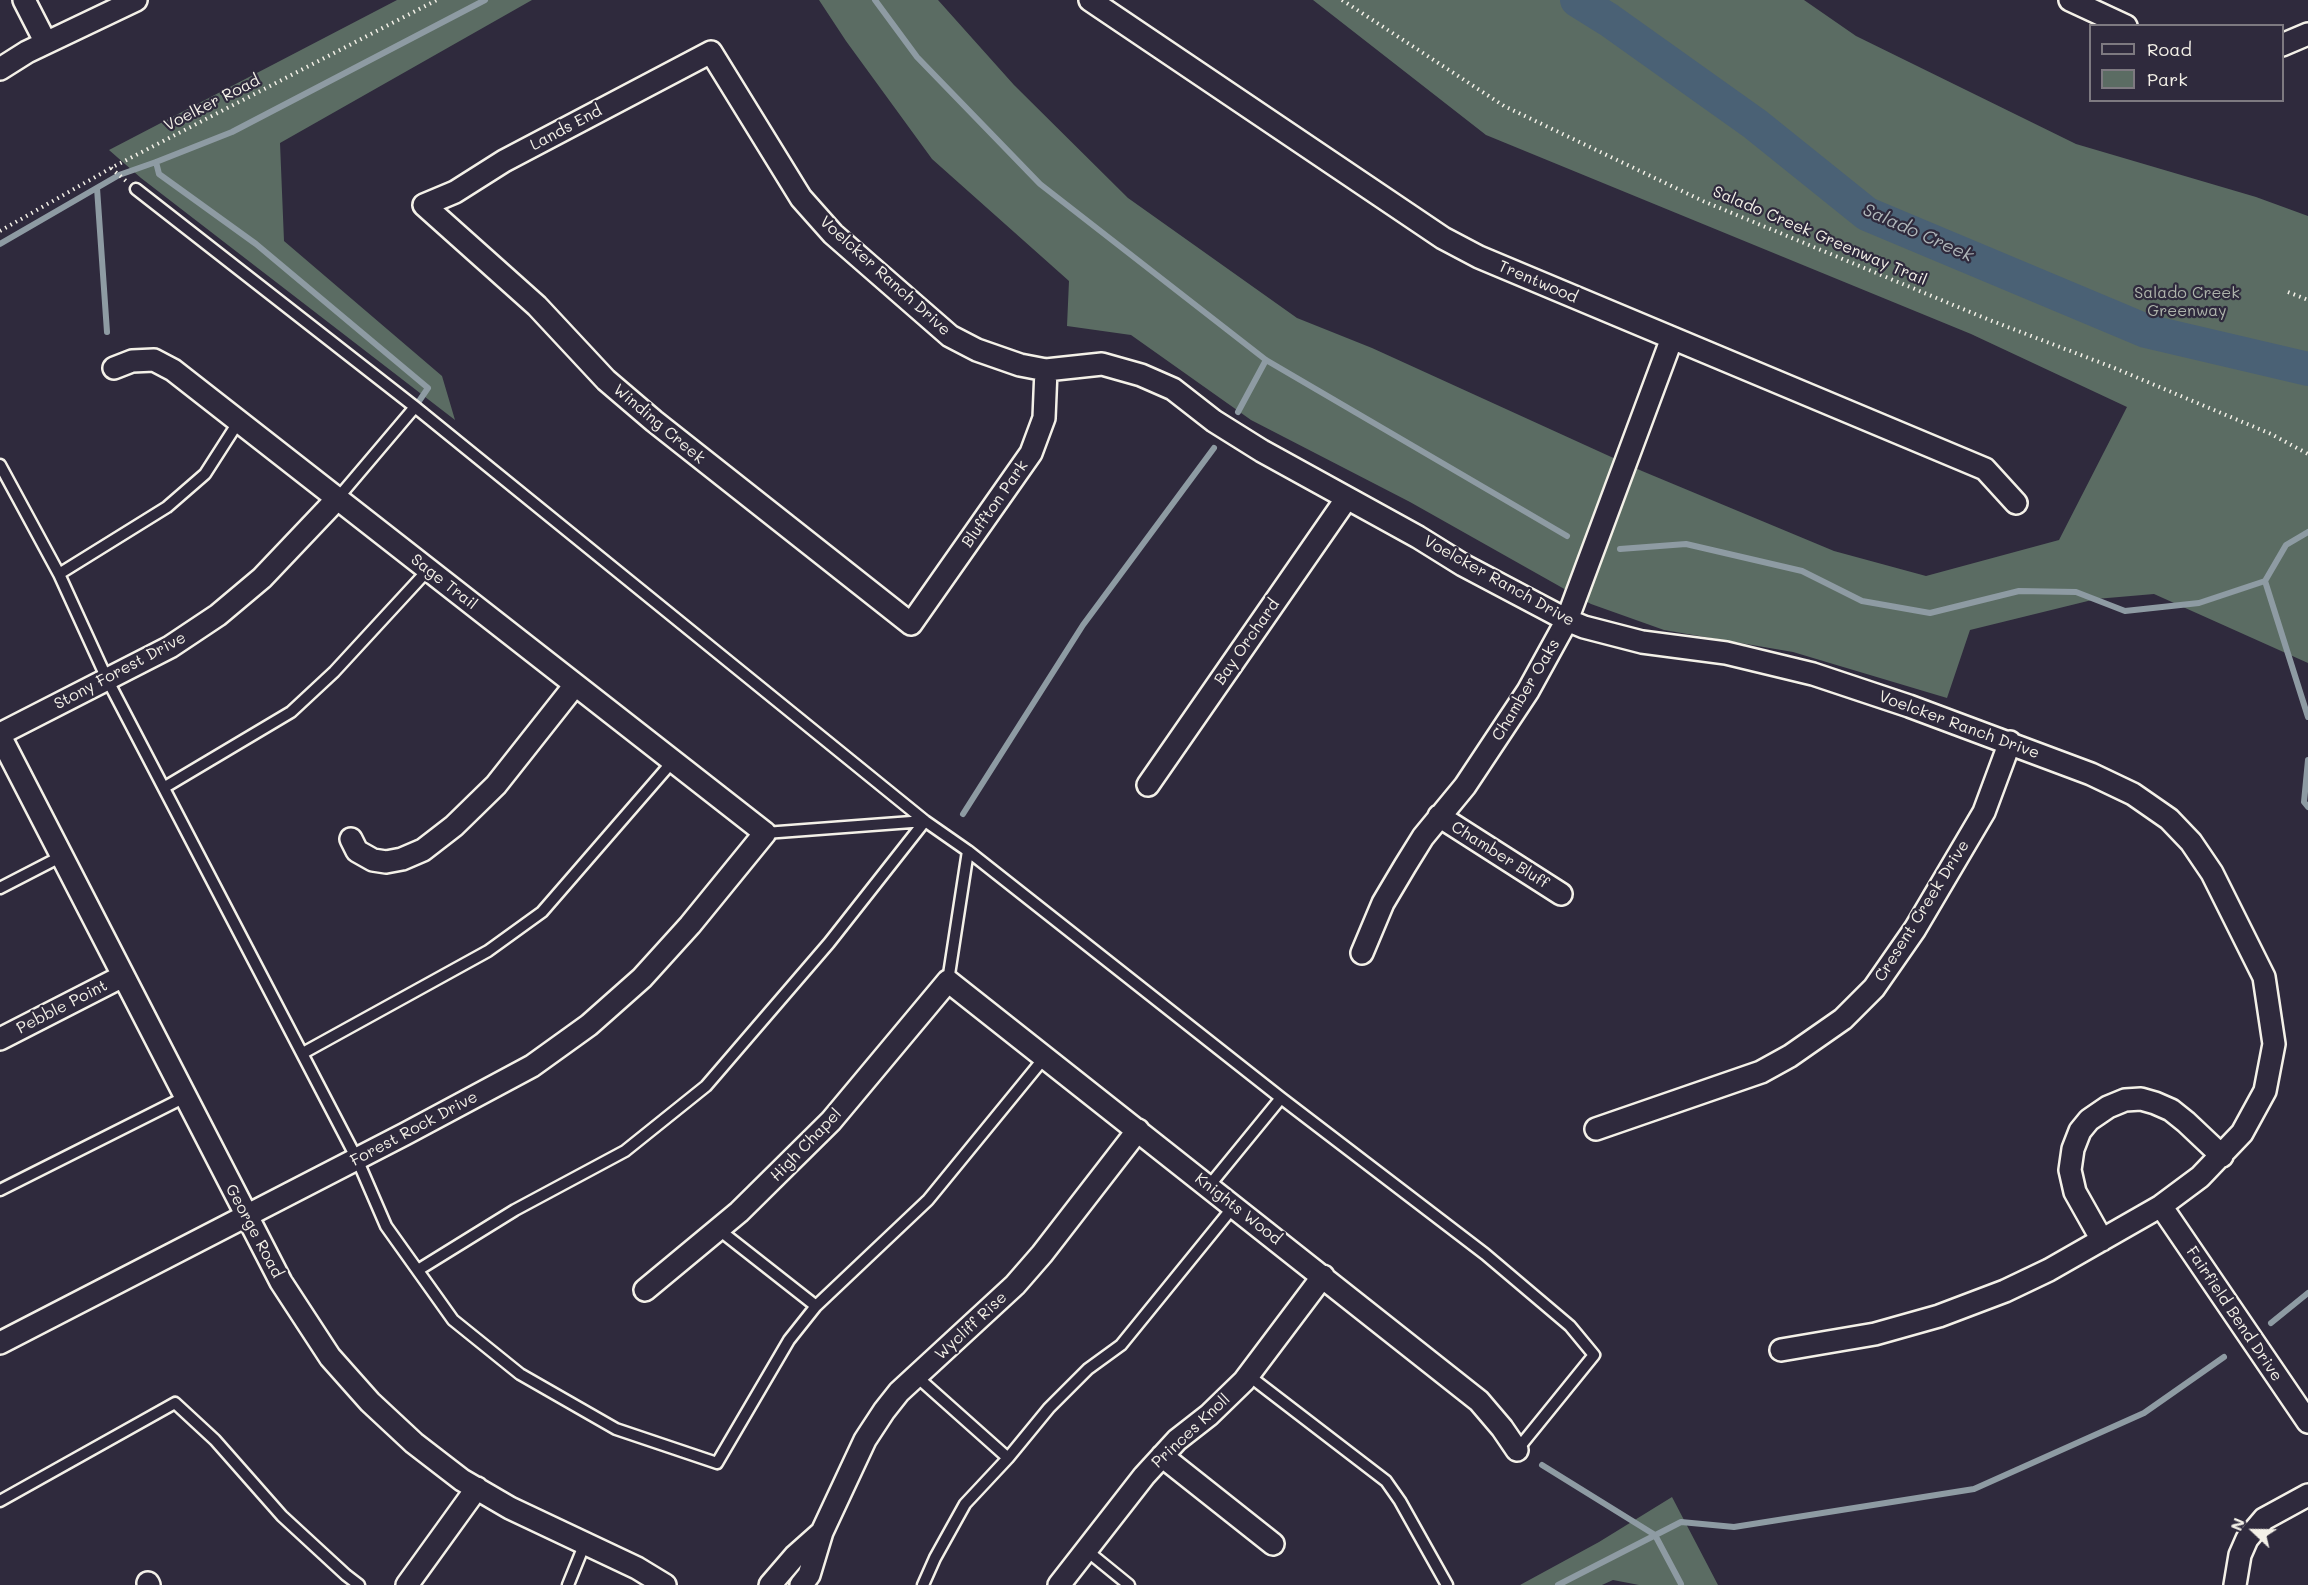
<!DOCTYPE html>
<style>
body{margin:0}
#map{position:relative;width:2308px;height:1585px;overflow:hidden;background:#2f2a3d;font-family:Mali,sans-serif}
canvas{display:block}
.legend{position:absolute;left:2089px;top:24px;width:195px;height:78px;box-sizing:border-box;background:#2f2a3d;border:2px solid #7e7a81;margin:0;padding:8px 10px;list-style:none;font-size:18px;color:#f4f1e8}
.legend li{display:flex;align-items:center;gap:12px;height:30px}
.legend b{width:30px;border:2px solid #7e7a81}
.north{position:absolute;left:2224px;top:1501px;width:60px;height:60px;-webkit-text-stroke:4px #2f2a3d;paint-order:stroke;rotate:292deg;font-size:16px;font-weight:700;line-height:24px;text-align:center;color:#f4f1e8}
.north::after{content:'';display:block;margin:auto;width:21px;height:27px;background:#f4f1e8;clip-path:polygon(50% 0,100% 100%,50% 72%,0 100%)}
</style>
<div id="map">
<canvas width="2308" height="1585"></canvas>
<ul class="legend">
<li><b style="height:8px;background:#2f2a3d"></b>Road</li>
<li><b style="height:16px;background:#5b6c63"></b>Park</li>
</ul>
<div class="north">N</div>
</div>
<script>
const c = document.querySelector('canvas').getContext('2d');
c.lineJoin = 'round';
function paint(path, color) {
  c.fillStyle = color;
  c.fill(path, 'evenodd');
}
function shape(rows) {
  const path = new Path2D();
  for (const r of rows) {
    path.moveTo(r[0], r[1]);
    for (let i = 2; i < r.length; i += 2) path.lineTo(r[i], r[i + 1]);
  }
  return path;
}
function trace(path, color, width, dash) {
  c.strokeStyle = color;
  c.lineWidth = width;
  c.lineCap = dash ? 'butt' : 'round';
  c.setLineDash(dash || []);
  c.stroke(path);
}
function label(font, color, halo, rows, align = 'center') {
  c.font = font + ' Mali,sans-serif';
  c.lineWidth = 4.5;
  c.setLineDash([]);
  c.textBaseline = 'middle';
  c.strokeStyle = halo;
  c.fillStyle = color;
  for (const [text, x, y, turn = 0] of rows) {
    c.save();
    c.translate(x, y);
    c.rotate((+turn || 0) * Math.PI / 180);
    c.textAlign = isNaN(turn) ? turn : align;
    if (halo) c.strokeText(text, 0, 0);
    c.fillText(text, 0, 0);
    c.restore();
  }
}
const green = shape([
 [397,0,532,0,280,143,284,241,442,376,455,420,141,178,109,150],
 [819,0,938,0,1014,85,1128,198,1297,318,1372,348,1642,471,1834,551,1926,576,2059,540,2127,407,1971,334,1486,135,1313,0,1804,0,1856,36,2076,144,2256,197,2308,216,2308,663,2154,594,2096,599,1970,630,1947,698,1793,652,1664,630,1591,604,1410,502,1251,420,1131,335,1067,326,1069,281,932,159,846,41],
 [1672,1497,1718,1585,1639,1585,1613,1580,1602,1585,1520,1585,1599,1542]
]);
const stream = shape([
 [875,0,917,57,1040,184,1266,360,1567,536],
 [156,162,159,174,256,244,428,388,415,407],
 [97,188,107,332],
 [0,244,119,175,156,162,232,132,485,0],
 [1238,412,1266,360],
 [1620,549,1686,544,1802,571,1862,601,1930,613,2019,591,2076,592,2125,611,2199,603,2265,581,2286,545,2308,532],
 [2265,581,2308,717],
 [2308,760,2304,802,2308,807],
 [963,814,1083,625,1214,448],
 [2271,1323,2308,1293],
 [1542,1465,1655,1535,1681,1584],
 [1558,1585,1681,1522,1734,1527,1974,1489,2144,1413,2224,1357]
]);
const river = shape([
 [1577,0,1609,20,1755,124,1867,214,2146,331,2308,369]
]);
const path = shape([
 [1342,0,1504,106,1703,201,1987,319,2112,367,2271,434,2308,454],
 [111,168,126,181],
 [0,231,111,168,437,0],
 [2288,292,2308,300]
]);
const service = shape([
 [136,189,415,407,925,821,765,833],
 [0,465,59,574,107,679,357,1159,386,1226,453,1320,520,1374,616,1429,717,1463,789,1340,816,1306,928,1200,1045,1057],
 [337,499,415,407],
 [59,574,167,507,205,474,239,421],
 [165,787,291,712,334,672,428,570],
 [0,888,62,856],
 [948,981,968,851],
 [303,1053,488,951,542,912,673,761],
 [1209,1186,1281,1098],
 [0,1190,185,1097],
 [718,1229,816,1306],
 [418,1270,515,1210,625,1151,706,1086,829,943,925,821,968,851,1281,1098,1485,1254,1570,1326,1594,1355,1517,1450],
 [1248,1375,1386,1481,1400,1501,1447,1585],
 [916,1376,1008,1458],
 [0,1501,175,1403,215,1440,282,1516,346,1575,359,1585],
 [1086,1550,1129,1585],
 [568,1585,585,1543],
 [923,1585,935,1558,965,1504,1008,1458,1049,1408,1088,1369,1121,1345,1234,1206]
]);
const minor = shape([
 [24,0,46,43],
 [1090,0,1443,238,1479,257,1985,469,2016,503],
 [2070,0,2126,26],
 [2282,45,2308,34],
 [0,69,27,52,136,0],
 [1046,370,1044,418,1031,453,911,624,654,421,606,380,537,306,424,205,455,192,504,161,711,52,801,198,833,234,950,336,977,350,1020,365,1046,370,1102,364,1141,375,1173,389,1214,421,1262,451,1418,537,1463,565,1567,620,1584,627,1642,642,1726,653,1813,674,1909,706,2091,774,2133,794,2169,819,2191,842,2212,873,2264,977,2274,1044,2265,1091,2242,1133,2200,1177,2161,1206,2049,1270,2005,1291,1939,1316,1875,1334,1781,1350],
 [0,734,170,647,218,615,262,578,337,499],
 [0,736,281,1282,330,1357,370,1402,414,1443,462,1480,510,1508,637,1568,665,1585],
 [1148,785,1347,498],
 [1439,816,1561,894],
 [351,839,357,851,373,860,386,862,402,859,423,850,454,826,496,785,575,685],
 [1362,953,1383,903,1405,866,1423,837,1465,786,1528,691,1567,620,1672,338],
 [0,1039,123,976],
 [1596,1129,1761,1072,1790,1056,1843,1019,1874,988,1915,929,1984,812,2010,742],
 [2161,1206,2308,1422],
 [2102,1240,2075,1192,2070,1170,2073,1149,2080,1131,2089,1120,2108,1107,2125,1100,2141,1099,2155,1103,2171,1110,2186,1122,2222,1156],
 [645,1290,739,1212,831,1121,948,981,1479,1401,1502,1428,1517,1450],
 [0,1343,405,1134,532,1066,589,1025,642,978,690,925,765,833,173,370,154,360,132,361,114,368],
 [1162,1456,1273,1544],
 [148,1583,149,1585],
 [407,1585,477,1488],
 [770,1585,795,1556,822,1532],
 [801,1585,809,1575,822,1532,865,1440,884,1411,899,1392,1015,1285,1042,1254,1138,1130],
 [1059,1585,1144,1476,1177,1440,1209,1415,1244,1381,1323,1276],
 [2235,1585,2240,1555,2247,1539,2264,1519,2308,1495]
]);
const streetNames = [
 ["Voelker Road",212,103,-27],
 ["Lands End",566,128,-28],
 ["Salado Creek Greenway Trail",1820,236,23],
 ["Voelcker Ranch Drive",885,276,42],
 ["Trentwood",1538,282,23],
 ["Winding Creek",659,424,40],
 ["Bluffton Park",995,504,-55],
 ["Voelcker Ranch Drive",1499,581,29],
 ["Sage Trail",444,582,38],
 ["Bay Orchard",1247,642,-55],
 ["Stony Forest Drive",120,671,-28],
 ["Chamber Oaks",1526,690,-59],
 ["Voelcker Ranch Drive",1959,725,20],
 ["Chamber Bluff",1500,855,32],
 ["Cresent Creek Drive",1922,911,-58],
 ["Pebble Point",62,1007,-27],
 ["Forest Rock Drive",414,1129,-28],
 ["High Chapel",806,1145,-46],
 ["Knights Wood",1238,1209,38],
 ["George Road",254,1231,62],
 ["Fairfield Bend Drive",2234,1314,56],
 ["Wycliff Rise",971,1326,-43],
 ["Princes Knoll",1191,1431,-43]
];
const parkNames = [
 ["Salado Creek",2187,293],
 ["Greenway",2187,311]
];
const waterNames = [
 ["Salado Creek",1918,233,24]
];
paint(green, '#5b6c63');
trace(stream, '#8e9ba3', 6);
trace(river, '#4a6175', 34);
trace(service, '#f4f1e8', 15);
trace(minor, '#f4f1e8', 26);
trace(path, '#f4f1e8', 4, [1.5, 4.5]);
trace(service, '#2f2a3d', 10);
trace(minor, '#2f2a3d', 21);
label('16px', '#f4f1e8', '#2f2a3d', streetNames);
label('16px', '#afb5ac', '#2f2a3d', parkNames);
label('italic 18px', '#b0b7ba', '#2f2a3d', waterNames);
</script>
